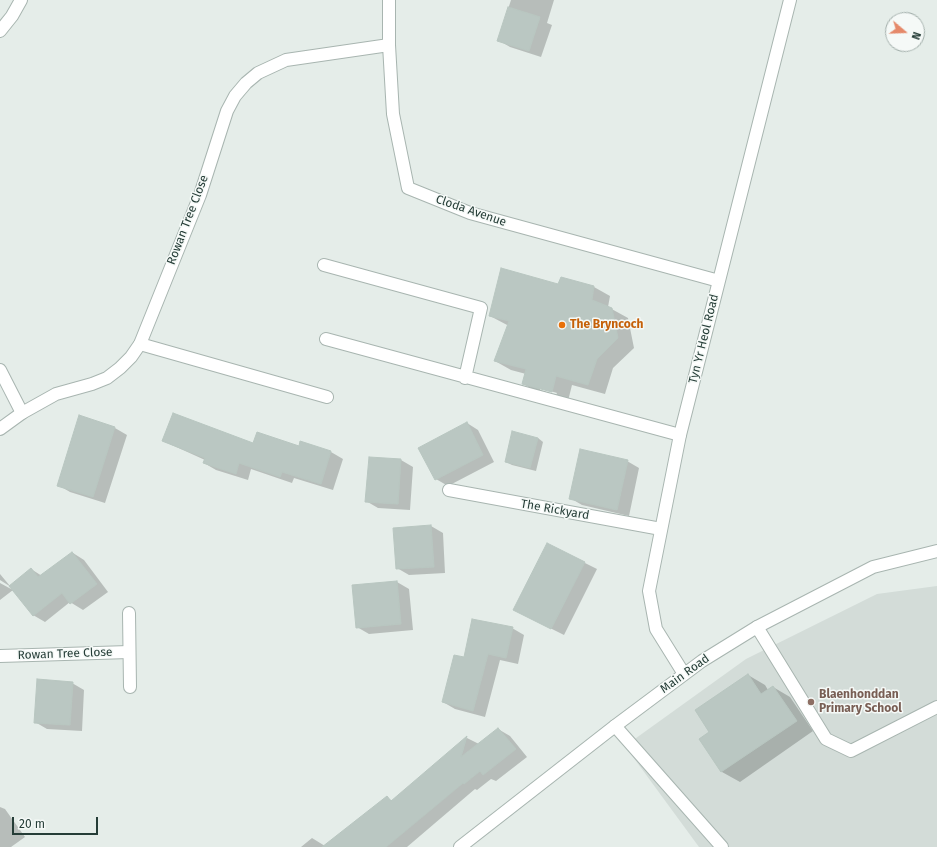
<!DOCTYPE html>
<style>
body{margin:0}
#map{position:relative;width:937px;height:847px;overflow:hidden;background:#e5ede9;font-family:"Fira Sans",sans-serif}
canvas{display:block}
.north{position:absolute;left:885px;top:12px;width:40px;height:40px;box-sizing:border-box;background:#f5f9f7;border:1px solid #a2aeaa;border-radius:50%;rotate:109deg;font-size:11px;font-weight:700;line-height:16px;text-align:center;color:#253d37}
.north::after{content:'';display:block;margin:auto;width:14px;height:18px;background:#e5896a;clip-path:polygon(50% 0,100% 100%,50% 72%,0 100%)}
.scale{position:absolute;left:12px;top:817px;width:86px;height:18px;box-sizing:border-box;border:2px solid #253d37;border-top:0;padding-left:5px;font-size:12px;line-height:14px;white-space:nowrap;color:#253d37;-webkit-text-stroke:3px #f5f9f7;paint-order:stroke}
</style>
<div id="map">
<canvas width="937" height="847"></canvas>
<div class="north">N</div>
<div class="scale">20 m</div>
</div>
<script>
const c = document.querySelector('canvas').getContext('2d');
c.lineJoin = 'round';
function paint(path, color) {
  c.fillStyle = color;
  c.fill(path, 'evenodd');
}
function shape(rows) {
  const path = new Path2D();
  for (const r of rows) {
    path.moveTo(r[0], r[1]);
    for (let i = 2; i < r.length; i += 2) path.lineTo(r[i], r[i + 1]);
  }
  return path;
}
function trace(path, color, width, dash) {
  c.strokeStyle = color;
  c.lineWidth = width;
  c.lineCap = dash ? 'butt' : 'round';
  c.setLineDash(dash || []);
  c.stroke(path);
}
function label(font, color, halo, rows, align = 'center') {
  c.font = font + ' "Fira Sans",sans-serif';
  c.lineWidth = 3;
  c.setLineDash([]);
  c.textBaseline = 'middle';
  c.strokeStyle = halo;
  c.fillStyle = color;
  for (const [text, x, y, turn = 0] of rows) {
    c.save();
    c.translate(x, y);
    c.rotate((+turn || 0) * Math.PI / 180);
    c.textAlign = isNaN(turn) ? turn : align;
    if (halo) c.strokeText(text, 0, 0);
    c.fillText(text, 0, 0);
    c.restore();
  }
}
const built = shape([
 [937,586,937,847,699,847,625,746,746,659,877,594]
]);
const shadow = shape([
 [511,0,554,0,547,23,552,25,541,57,510,47,498,40],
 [558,286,594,287,610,296,608,307,628,318,634,348,613,368,605,394,572,385,568,401,540,393,523,384,526,374,511,370,495,361,509,326,490,316],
 [540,388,557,393,556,395,540,390],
 [80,417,115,428,127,435,105,503,70,492,58,485],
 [467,423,478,430,494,462,448,486,436,479],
 [538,438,543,442,536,471,512,465,506,462],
 [163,441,299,447,301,442,331,452,343,459,333,490,294,478,292,483,251,469,248,480,216,470,204,463,205,460],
 [370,458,401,460,413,467,410,510,378,508,366,501],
 [627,461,639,468,629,516,582,505,570,498],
 [431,526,443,533,445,573,409,575,397,568],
 [547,544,597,569,564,635,526,616],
 [73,553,84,560,108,592,83,610,70,602,45,622,33,615,13,590,0,600,0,583,11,589,11,587,0,580,0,574,10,586,31,569,42,576],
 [397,582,409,589,413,630,369,634,357,627],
 [512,628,524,635,518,664,500,660,485,717,455,709,443,702,464,658],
 [748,675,765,685,768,690,773,687,790,697,813,731,740,782,722,772,700,739,710,732],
 [72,683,84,690,82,731,47,729,35,722],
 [498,729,510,736,527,757,496,781,491,779,477,790,475,789,407,847,301,847,312,838,325,846,387,798,393,801,467,738,479,744],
 [0,807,5,809,25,837,11,847,0,847]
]);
const building = shape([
 [508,7,540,17,529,51,497,41,508,7],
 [501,268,558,284,561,277,594,286,592,300,612,308,618,338,597,359,588,385,556,376,552,392,522,384,526,369,494,361,509,321,489,316,501,268],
 [173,413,253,443,257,432,299,446,300,441,331,451,321,484,282,472,280,477,239,463,236,474,203,463,205,458,162,441,173,413],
 [79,415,115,427,93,497,57,486,79,415],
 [467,422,483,455,435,480,418,448,467,422],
 [512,431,538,438,530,468,505,462,512,431],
 [580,449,628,460,617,510,569,499,580,449],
 [369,457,401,459,398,504,365,502,369,457],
 [431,525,434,567,396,569,393,528,431,525],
 [547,543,585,562,551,629,513,610,547,543],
 [72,552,97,584,70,604,62,593,33,616,9,586,31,568,38,577,72,552],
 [397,581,401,624,356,628,352,585,397,581],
 [472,619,513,627,506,658,488,654,473,711,442,702,454,655,464,657,472,619],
 [748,674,761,694,773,686,797,721,721,772,699,739,709,732,695,710,748,674],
 [37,679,73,682,70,725,34,723,37,679],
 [498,728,516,749,483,775,480,771,464,784,463,783,386,847,322,847,387,796,391,801,467,736,461,757,498,728]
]);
const service = shape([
 [324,265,481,308,465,378],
 [326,339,680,435],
 [140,344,327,397],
 [0,370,22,413],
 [129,613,130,687],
 [757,627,826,739,851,751,937,707],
 [615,726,722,847]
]);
const minor = shape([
 [389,0,389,45,393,114,408,188,470,213,719,281],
 [0,31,12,16,21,0],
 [0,429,22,413,56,394,92,384,107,378,120,368,131,357,140,344,200,195,227,111,235,96,246,83,258,73,286,60,389,45],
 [449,490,661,529],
 [0,656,129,652],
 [684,674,656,629,649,591,680,435,790,0]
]);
const tertiary = shape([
 [460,847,615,726,702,661,757,627,873,567,937,551]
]);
const markers = [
 [562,325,4,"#e8710a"],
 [811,702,4,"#8d6e63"]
];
const streetNames = [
 ["Cloda Avenue",471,211,19],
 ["Rowan Tree Close",188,220,-69],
 ["Tyn Yr Heol Road",704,339,-76],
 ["The Rickyard",555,510,10],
 ["Rowan Tree Close",65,654,-2],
 ["Main Road",685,674,-36]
];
const foodNames = [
 ["The Bryncoch",570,325]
];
const educationNames = [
 ["Blaenhonddan",819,695],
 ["Primary School",819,709]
];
paint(built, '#d3dcd8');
paint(shadow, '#0003');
paint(building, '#bac7c2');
trace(building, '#b8c6c0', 1);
trace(service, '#a8b5b0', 14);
trace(minor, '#a8b5b0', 14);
trace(tertiary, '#a8b5b0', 14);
trace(service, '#fff', 12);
trace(minor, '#fff', 12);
trace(tertiary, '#fff', 12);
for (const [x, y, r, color] of markers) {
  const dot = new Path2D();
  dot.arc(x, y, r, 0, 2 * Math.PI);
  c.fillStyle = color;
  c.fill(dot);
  trace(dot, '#f5f9f7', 1.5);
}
label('12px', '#253d37', '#f5f9f7', streetNames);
label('bold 12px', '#c56008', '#f5f9f7', foodNames, 'left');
label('bold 12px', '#785e54', '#f5f9f7', educationNames, 'left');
</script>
